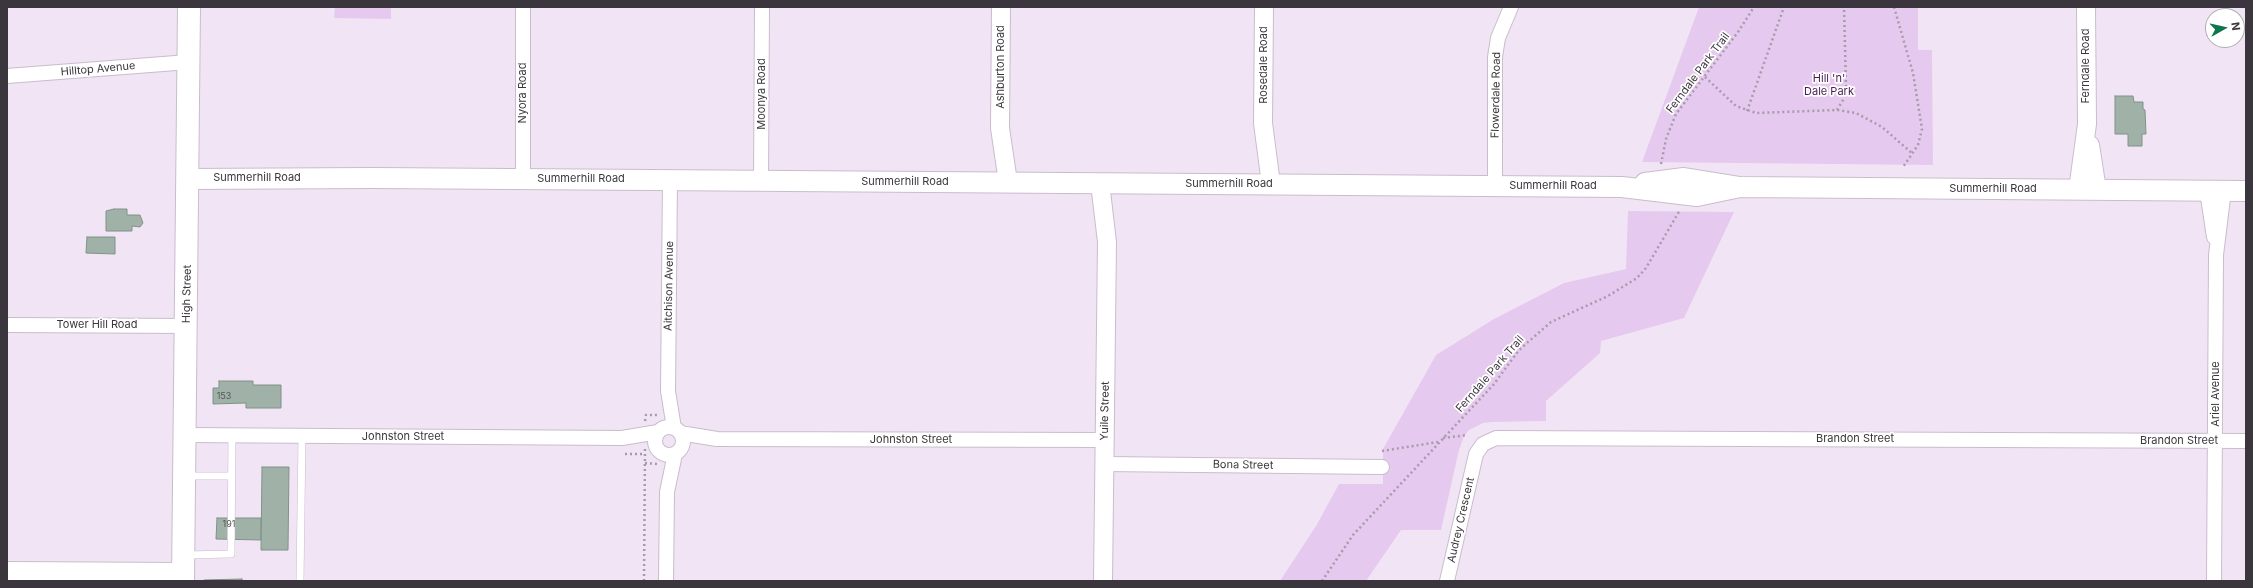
<!DOCTYPE html>
<style>
body{margin:0}
#map{position:relative;width:2253px;height:588px;overflow:hidden;background:#f1e5f5;font-family:Inter,sans-serif}
canvas{display:block}
.frame{position:absolute;inset:0;border:8px solid #3b363d;pointer-events:none}
.north{position:absolute;left:2205px;top:8px;width:40px;height:40px;box-sizing:border-box;background:#fff;border:1px solid #b1afb1;border-radius:50%;rotate:82deg;font-size:11px;font-weight:700;line-height:16px;text-align:center;color:#3b363d}
.north::after{content:'';display:block;margin:auto;width:14px;height:18px;background:#0d764f;clip-path:polygon(50% 0,100% 100%,50% 72%,0 100%)}
</style>
<div id="map">
<canvas width="2253" height="588"></canvas>
<div class="frame"></div>
<div class="north">N</div>
</div>
<script>
const c = document.querySelector('canvas').getContext('2d');
c.lineJoin = 'round';
function paint(path, color) {
  c.fillStyle = color;
  c.fill(path, 'evenodd');
}
function shape(rows) {
  const path = new Path2D();
  for (const r of rows) {
    if (r.length === 3) {
      path.moveTo(r[0] + r[2], r[1]);
      path.arc(r[0], r[1], r[2], 0, 2 * Math.PI);
      continue;
    }
    path.moveTo(r[0], r[1]);
    for (let i = 2; i < r.length; i += 2) path.lineTo(r[i], r[i + 1]);
  }
  return path;
}
function trace(path, color, width, dash) {
  c.strokeStyle = color;
  c.lineWidth = width;
  c.lineCap = dash ? 'butt' : 'round';
  c.setLineDash(dash || []);
  c.stroke(path);
}
function label(font, color, halo, rows, align = 'center') {
  c.font = font + ' Inter,sans-serif';
  c.lineWidth = 3.5;
  c.setLineDash([]);
  c.textBaseline = 'middle';
  c.strokeStyle = halo;
  c.fillStyle = color;
  for (const [text, x, y, turn = 0] of rows) {
    c.save();
    c.translate(x, y);
    c.rotate((+turn || 0) * Math.PI / 180);
    c.textAlign = isNaN(turn) ? turn : align;
    if (halo) c.strokeText(text, 0, 0);
    c.fillText(text, 0, 0);
    c.restore();
  }
}
const green = shape([
 [335,7,391,7,391,19,334,18],
 [1699,7,1918,7,1918,50,1932,50,1933,165,1642,162],
 [1628,211,1734,212,1684,318,1601,341,1600,353,1546,401,1546,421,1492,422,1483,423,1469,430,1464,436,1459,450,1441,530,1401,530,1366,581,1280,581,1316,526,1339,484,1383,484,1383,449,1436,355,1494,319,1564,283,1626,269]
]);
const building = shape([
 [2115,96,2133,96,2134,102,2143,102,2143,109,2145,110,2146,134,2142,134,2142,146,2128,146,2128,134,2115,134,2115,96],
 [114,209,127,209,127,215,140,215,143,223,140,227,132,226,132,231,106,231,106,211,114,209],
 [87,237,115,237,115,254,86,253,87,237],
 [219,381,253,381,253,385,281,385,281,408,246,408,246,403,213,404,213,388,219,388,219,381],
 [262,467,289,467,288,550,261,550,262,467],
 [217,518,261,518,261,540,216,539,217,518],
 [242,579,242,581,204,581,204,580,242,579]
]);
const path = shape([
 [1894,7,1913,73,1922,129,1918,145,1903,167],
 [1705,77,1736,106,1756,113,1837,110,1856,113,1882,127,1913,154],
 [1837,110,1843,100,1846,86,1844,7],
 [1747,111,1784,7],
 [1661,164,1666,139,1676,114,1738,32,1754,7],
 [645,421,646,415,657,415],
 [1443,438,1467,435],
 [1382,451,1438,442],
 [625,454,644,454],
 [645,463,658,464],
 [644,581,645,448],
 [1322,581,1353,535,1494,384,1519,350,1551,322,1608,296,1637,278,1646,268,1680,210]
]);
const service = shape([
 [186,476,231,476],
 [186,555,231,554,232,435],
 [300,581,302,436]
]);
const minor = shape([
 [7,76,189,62],
 [523,179,523,7],
 [670,180,668,391,674,428],
 [761,181,762,7],
 [1495,186,1495,57,1498,38,1511,7],
 [2207,191,2214,237],
 [7,325,187,326],
 [669,441,14],
 [680,433,717,439,1105,440],
 [184,435,622,438,658,432],
 [1104,464,1382,467],
 [666,581,667,492,675,454],
 [1447,581,1476,454,1483,444,1496,438,2246,441],
 [2214,581,2216,255,2224,190]
]);
const tertiary = shape([
 [1001,7,1000,128,1008,182],
 [1264,7,1263,123,1271,184],
 [2090,145,2097,190],
 [1100,183,1107,242,1103,581],
 [2078,190,2087,124,2086,7],
 [7,571,183,572]
]);
const secondary = shape([
 [188,179,373,178,1622,187,1697,196,1740,187],
 [1645,183,1684,178,1740,187,2246,191]
]);
const primary = shape([
 [183,581,189,7]
]);
const numberNames = [
 ["153",224,396],
 ["191",229,524]
];
const streetNames = [
 ["Rosedale Road",1264,65,-90],
 ["Ferndale Road",2086,66,-90],
 ["Ashburton Road",1001,67,-90],
 ["Hilltop Avenue",98,69,-5],
 ["Ferndale Park Trail",1698,73,-53],
 ["Nyora Road",523,93,-90],
 ["Moonya Road",762,94,-90],
 ["Flowerdale Road",1496,95,-89],
 ["Summerhill Road",257,178],
 ["Summerhill Road",581,179],
 ["Summerhill Road",905,182],
 ["Summerhill Road",1229,184],
 ["Summerhill Road",1553,186],
 ["Summerhill Road",1993,189],
 ["Aitchison Avenue",669,286,-89],
 ["High Street",187,294,-89],
 ["Tower Hill Road",97,325],
 ["Ferndale Park Trail",1490,374,-49],
 ["Ariel Avenue",2216,394,-90],
 ["Yuile Street",1105,411,-89],
 ["Johnston Street",403,437],
 ["Brandon Street",1855,439],
 ["Johnston Street",911,440],
 ["Brandon Street",2179,441],
 ["Bona Street",1243,465,1],
 ["Audrey Crescent",1461,520,-77]
];
const parkNames = [
 ["Hill 'n'",1829,79],
 ["Dale Park",1829,92]
];
paint(green, '#e6c9ee');
paint(building, '#a0b2a8');
trace(building, '#809187', 1);
trace(service, '#c9bdcc', 8);
trace(minor, '#c9bdcc', 16);
trace(tertiary, '#c9bdcc', 20);
trace(secondary, '#c9bdcc', 22);
trace(primary, '#c9bdcc', 24);
trace(path, '#a59ca9', 2.5, [2, 3]);
trace(service, '#fff', 7);
trace(minor, '#fff', 14);
trace(tertiary, '#fff', 18);
trace(secondary, '#fff', 20);
trace(primary, '#fff', 22);
label('9px', '#545558', null, numberNames);
label('11px', '#3b363d', '#fff', streetNames);
label('11px', '#461d51', '#fff', parkNames);
</script>
